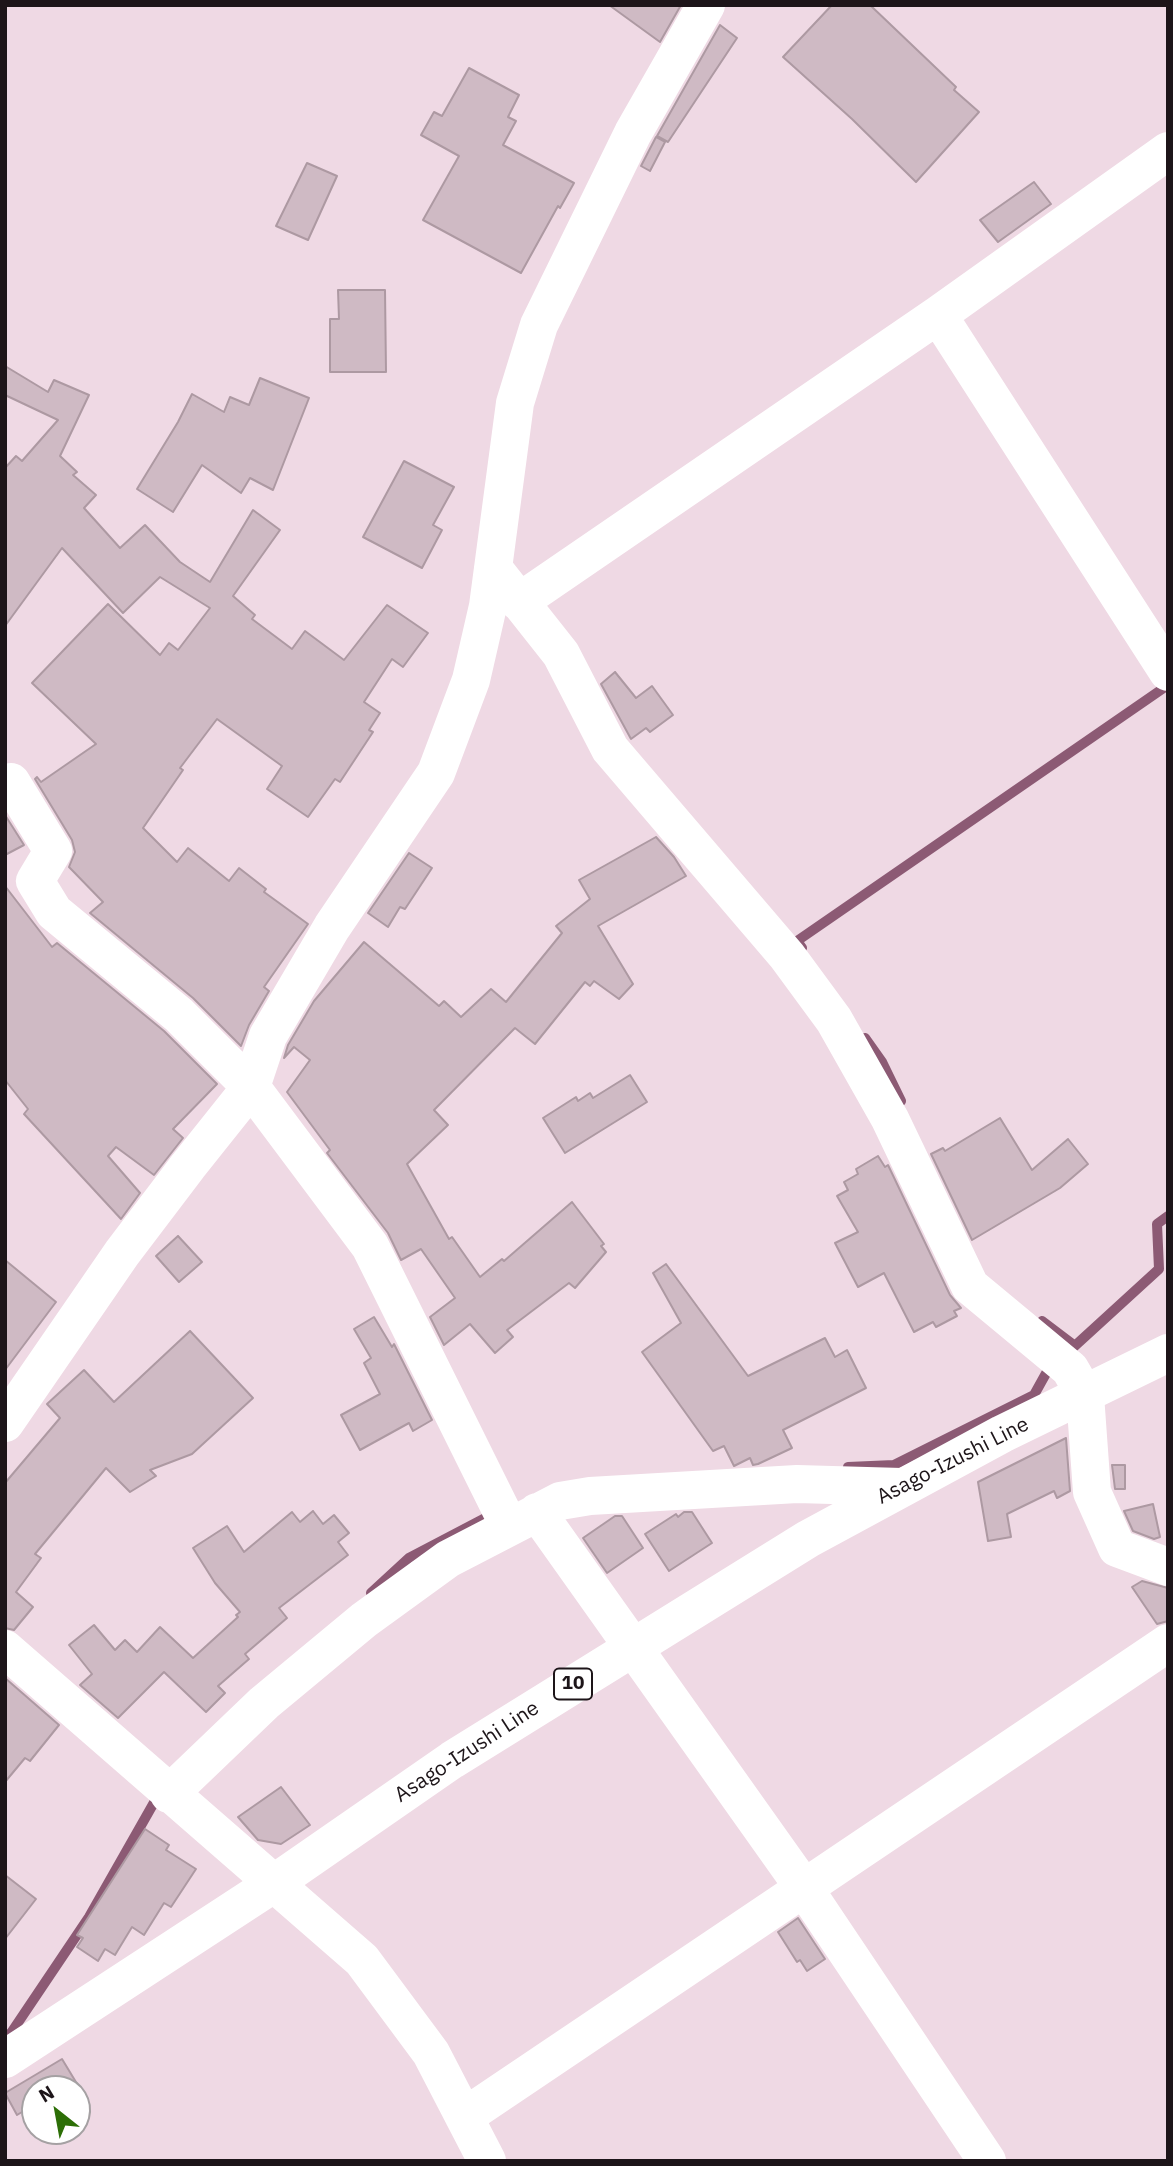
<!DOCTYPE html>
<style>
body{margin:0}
#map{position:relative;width:1173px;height:2166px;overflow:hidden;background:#efd9e4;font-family:"IBM Plex Sans",sans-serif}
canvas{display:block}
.frame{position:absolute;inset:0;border:7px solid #1d1519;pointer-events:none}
.north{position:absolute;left:21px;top:2075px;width:70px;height:70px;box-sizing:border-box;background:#fff;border:2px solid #a5a1a3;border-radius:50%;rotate:329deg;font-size:19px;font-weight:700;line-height:28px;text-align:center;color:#1d1519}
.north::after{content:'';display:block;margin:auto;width:24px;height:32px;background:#2d6f07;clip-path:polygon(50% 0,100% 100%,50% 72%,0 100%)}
</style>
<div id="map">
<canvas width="1173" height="2166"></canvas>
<div class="frame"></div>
<div class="north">N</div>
</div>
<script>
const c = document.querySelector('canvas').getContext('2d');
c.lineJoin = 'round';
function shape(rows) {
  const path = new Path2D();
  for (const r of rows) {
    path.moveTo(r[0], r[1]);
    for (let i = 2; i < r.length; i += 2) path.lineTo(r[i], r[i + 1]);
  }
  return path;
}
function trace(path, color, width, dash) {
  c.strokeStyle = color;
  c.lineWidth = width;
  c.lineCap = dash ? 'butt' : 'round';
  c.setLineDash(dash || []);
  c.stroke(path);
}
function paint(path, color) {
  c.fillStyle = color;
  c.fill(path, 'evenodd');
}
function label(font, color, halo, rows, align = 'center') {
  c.font = font + ' "IBM Plex Sans",sans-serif';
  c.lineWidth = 6;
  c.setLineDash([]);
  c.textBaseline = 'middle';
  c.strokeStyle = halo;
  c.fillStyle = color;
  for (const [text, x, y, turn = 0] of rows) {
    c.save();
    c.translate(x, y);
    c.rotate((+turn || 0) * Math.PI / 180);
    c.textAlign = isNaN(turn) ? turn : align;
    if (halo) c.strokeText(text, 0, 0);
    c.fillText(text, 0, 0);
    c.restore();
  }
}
const stream = shape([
 [802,948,797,941,1168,685],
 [865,1038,882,1062,901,1101],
 [1042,1321,1075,1346],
 [1066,1354,1159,1269,1157,1224,1168,1216],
 [848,1467,894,1465,1034,1395,1049,1368,1054,1364],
 [371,1593,409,1558,493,1514],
 [5,2037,11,2033,89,1917,160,1792]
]);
const building = shape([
 [609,5,681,5,660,42,609,5],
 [832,5,870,5,956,87,954,90,979,112,916,182,852,119,783,57,832,5],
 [720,25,737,38,668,142,657,136,720,25],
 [469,68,519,95,508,117,516,121,503,145,574,183,560,208,558,206,521,273,423,220,459,156,421,135,434,112,442,116,469,68],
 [656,137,665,142,650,171,641,166,656,137],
 [307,163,337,176,308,240,276,226,307,163],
 [1034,182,1051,204,998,242,980,220,1034,182],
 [338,290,385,290,386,372,330,372,330,319,339,319,338,290],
 [5,366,48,392,54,380,89,395,60,456,77,472,73,475,96,495,84,508,120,548,145,525,180,562,210,582,253,510,280,530,233,596,255,615,252,619,292,649,305,631,344,660,387,605,428,633,403,667,392,659,364,702,380,713,369,730,373,732,340,782,335,779,308,817,267,789,282,766,217,719,180,768,183,770,143,828,177,862,188,848,229,881,239,868,266,889,264,892,308,924,264,987,269,991,249,1025,241,1046,193,998,90,913,103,902,69,867,75,852,72,840,35,779,37,777,41,782,96,744,32,683,108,604,160,655,169,643,178,650,210,608,160,577,123,613,62,548,5,626,5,468,16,456,22,461,58,420,5,395,5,366],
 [260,378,309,398,273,490,250,478,241,493,202,465,173,512,137,489,178,422,192,394,224,412,230,397,249,405,260,378],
 [404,461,454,487,433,525,442,530,422,568,363,537,404,461],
 [615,672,636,698,652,686,673,715,650,732,646,728,631,739,601,684,615,672],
 [5,815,24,845,5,855,5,815],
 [656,837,674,857,686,876,598,926,633,984,619,999,594,981,590,986,585,982,535,1044,515,1028,434,1110,448,1125,407,1164,449,1239,452,1237,480,1277,502,1259,504,1261,572,1202,604,1244,601,1246,606,1252,575,1288,569,1283,507,1330,513,1337,495,1353,470,1324,444,1345,430,1317,455,1298,421,1249,401,1260,388,1233,327,1153,330,1150,287,1092,310,1060,294,1047,284,1058,288,1045,314,1001,364,942,439,1006,444,1001,461,1017,491,989,506,1002,562,933,556,926,590,899,579,880,656,837],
 [409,853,432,868,405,909,400,907,388,927,368,913,409,853],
 [5,886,52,947,57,943,164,1031,217,1084,173,1129,183,1138,154,1175,116,1147,108,1156,140,1193,121,1219,24,1114,28,1109,5,1080,5,886],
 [630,1075,647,1102,565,1153,543,1118,576,1097,578,1101,590,1093,593,1098,630,1075],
 [1000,1118,1032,1170,1068,1139,1088,1164,1060,1188,972,1240,931,1154,943,1148,945,1151,1000,1118],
 [878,1156,885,1167,888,1165,950,1295,961,1308,954,1311,957,1316,936,1327,933,1322,914,1332,884,1273,858,1287,835,1243,858,1232,837,1196,848,1190,844,1182,858,1174,856,1169,878,1156],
 [178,1236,202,1262,179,1282,156,1256,178,1236],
 [5,1260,56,1302,5,1370,5,1260],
 [666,1264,748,1376,825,1338,835,1357,847,1350,866,1388,783,1430,792,1448,758,1464,753,1465,750,1458,734,1466,724,1446,713,1451,642,1352,681,1323,653,1273,666,1264],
 [374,1317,392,1347,394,1344,432,1420,413,1431,409,1423,360,1450,341,1415,380,1394,364,1363,371,1358,354,1329,374,1317],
 [190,1331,253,1398,192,1454,150,1470,156,1476,130,1492,106,1468,35,1554,41,1558,16,1592,33,1607,14,1630,5,1628,5,1483,60,1418,47,1404,84,1370,114,1402,190,1331],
 [1066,1438,1070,1491,1057,1498,1054,1491,1007,1514,1011,1537,988,1541,978,1482,1066,1438],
 [1112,1465,1125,1465,1125,1489,1115,1489,1112,1465],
 [1153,1504,1160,1537,1154,1539,1133,1531,1124,1511,1153,1504],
 [313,1511,323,1524,334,1515,349,1533,338,1542,348,1555,279,1608,287,1618,245,1654,249,1659,218,1686,225,1693,206,1712,164,1672,118,1718,80,1685,92,1674,69,1645,94,1625,115,1650,125,1640,137,1652,160,1627,193,1658,238,1617,236,1615,240,1612,215,1583,193,1548,227,1526,244,1552,292,1512,300,1522,313,1511],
 [684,1512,692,1512,712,1543,669,1571,645,1534,676,1514,678,1517,684,1512],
 [615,1516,622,1516,643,1548,607,1573,583,1538,615,1516],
 [1142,1581,1168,1588,1168,1621,1157,1624,1132,1587,1142,1581],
 [5,1678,59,1725,30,1761,25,1758,5,1782,5,1678],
 [281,1787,310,1825,281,1844,258,1840,238,1817,281,1787],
 [145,1829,169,1845,166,1850,196,1869,171,1907,164,1903,144,1935,132,1927,115,1955,105,1949,98,1961,77,1947,83,1938,77,1935,145,1829],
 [5,1875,36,1899,5,1939,5,1875],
 [798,1918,825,1959,807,1971,800,1960,797,1962,778,1932,798,1918],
 [62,2059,82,2092,77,2094,77,2089,35,2089,35,2120,27,2109,17,2115,5,2093,62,2059]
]);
const minor = shape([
 [938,315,1168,672],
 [493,568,561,654,610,749,787,956,834,1020,890,1119,970,1286,1070,1369,1085,1395,1092,1492,1117,1548,1168,1567],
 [519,602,938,315,1168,151],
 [5,784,11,782,53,851,35,881,54,912,179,1015,251,1087,370,1246,509,1526],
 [5,1423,122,1253,188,1166,251,1087,268,1036,332,927,436,773,471,680,488,606,515,403,539,325,633,133,706,5],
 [537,1512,804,1888,987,2161],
 [5,1649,362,1960,431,2053,487,2161],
 [169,1794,264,1703,364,1620,448,1559,560,1501,590,1496,797,1484,902,1487],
 [464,2117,1168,1643]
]);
const major = shape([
 [5,2059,273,1884,452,1760,808,1539,1002,1434,1168,1353]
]);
const shields = [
 [573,1684,38]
];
const shieldNames = [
 ["10",573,1684]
];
const streetNames = [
 ["Asago-Izushi Line",953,1461,-27],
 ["Asago-Izushi Line",467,1752,-33]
];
trace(stream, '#8c5a74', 10);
paint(building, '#cfbac4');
trace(building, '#ad99a2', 2);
trace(minor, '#fff', 38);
trace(major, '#fff', 38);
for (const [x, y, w] of shields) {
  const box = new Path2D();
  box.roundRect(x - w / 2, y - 15.5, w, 31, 5);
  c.fillStyle = '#fff';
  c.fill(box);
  trace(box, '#1d1519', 2);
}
label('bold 19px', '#1d1519', null, shieldNames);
label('21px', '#1d1519', '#fff', streetNames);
</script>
